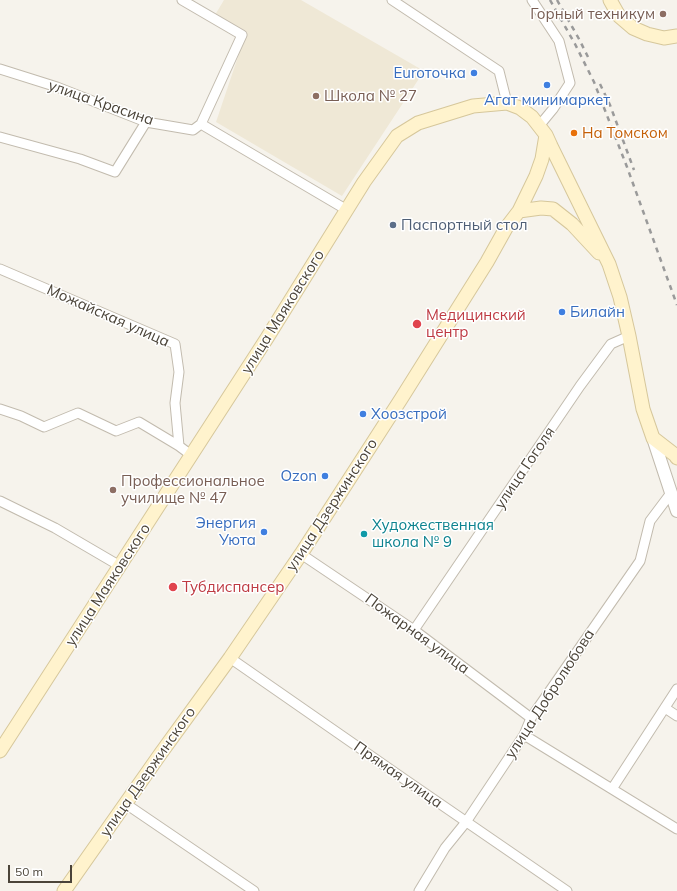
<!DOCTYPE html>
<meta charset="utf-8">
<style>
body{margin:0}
#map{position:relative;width:677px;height:891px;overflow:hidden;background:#f6f3ec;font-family:Mulish,sans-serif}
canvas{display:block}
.scale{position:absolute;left:8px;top:865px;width:64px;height:18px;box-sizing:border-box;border:2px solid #4b4439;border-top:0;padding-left:5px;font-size:12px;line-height:14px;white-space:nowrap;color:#4b4439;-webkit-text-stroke:3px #fff;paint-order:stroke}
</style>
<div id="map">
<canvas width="677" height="891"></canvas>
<div class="scale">50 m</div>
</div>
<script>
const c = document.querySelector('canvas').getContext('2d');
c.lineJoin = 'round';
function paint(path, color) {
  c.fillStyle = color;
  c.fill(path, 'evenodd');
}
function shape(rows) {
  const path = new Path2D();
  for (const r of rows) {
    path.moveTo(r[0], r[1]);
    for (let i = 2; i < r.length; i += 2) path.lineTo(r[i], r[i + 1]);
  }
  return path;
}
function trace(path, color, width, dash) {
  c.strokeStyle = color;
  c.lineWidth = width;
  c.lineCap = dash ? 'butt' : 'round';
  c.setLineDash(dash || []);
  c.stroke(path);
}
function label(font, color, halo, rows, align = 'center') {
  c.font = font + ' Mulish,sans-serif';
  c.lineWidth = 3;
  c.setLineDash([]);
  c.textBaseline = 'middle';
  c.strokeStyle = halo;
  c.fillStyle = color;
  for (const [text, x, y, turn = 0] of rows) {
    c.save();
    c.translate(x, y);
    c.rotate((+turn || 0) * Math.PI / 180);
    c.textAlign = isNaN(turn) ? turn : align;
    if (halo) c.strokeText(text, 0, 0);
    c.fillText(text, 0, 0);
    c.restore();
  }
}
const education = shape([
 [224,0,301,0,424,71,342,196,216,122,246,33,215,15]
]);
const minor = shape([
 [182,0,242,35,201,124,347,210],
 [392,0,499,71,507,103],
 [532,0,559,41,570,83,553,109,539,126],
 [0,69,57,87,146,122,193,130,201,124],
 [0,137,80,159,115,172,146,122],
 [0,269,175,344,179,372,175,403,179,446,191,455],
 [0,409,21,416,44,427,78,413,116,431,139,422,179,446],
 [0,501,55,528,120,566],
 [301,554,414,630,531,718],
 [414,630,580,386,611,344,629,336],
 [230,658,407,781,567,891],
 [665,708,677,716],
 [524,735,677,829],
 [612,789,677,689],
 [126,804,254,891],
 [419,891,445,848,466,822,524,735,531,718,640,561,650,521,671,493]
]);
const tertiary = shape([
 [653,438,677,511]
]);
const secondary = shape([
 [610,0,619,16,633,28,647,34,664,38,677,36],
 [519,211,536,176,542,159,546,135],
 [0,751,267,338,364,182,397,136,418,123,473,106,507,103,520,108,532,117,546,135,551,146,609,264,620,297,629,336,643,409,653,438,675,455,677,458],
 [64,891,161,753,230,658,301,554,401,399,487,262,506,228,519,211,541,208,553,209,572,224,599,253]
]);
const rail = shape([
 [550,0,575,44,594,82,627,167,677,305],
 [557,0,579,39,588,57],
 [600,84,610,105,634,170]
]);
const markers = [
 [663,14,4,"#8d6e63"],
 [474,73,4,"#3f7fe0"],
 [547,85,4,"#3f7fe0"],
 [316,96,4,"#8d6e63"],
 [574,133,4,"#e8710a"],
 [393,225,4,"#5c6f8a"],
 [562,312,4,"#3f7fe0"],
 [417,324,5,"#e0444e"],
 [363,414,4,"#3f7fe0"],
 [325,476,4,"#3f7fe0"],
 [113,490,4,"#8d6e63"],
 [264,532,4,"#3f7fe0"],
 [364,534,4,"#0f9aa8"],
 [173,587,5,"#e0444e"]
];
const educationNames = [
 ["Горный техникум",655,14,"right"],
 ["Школа № 27",324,96],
 ["Профессиональное",121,481],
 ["училище № 47",121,498]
];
const shopNames = [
 ["Euroточка",466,73],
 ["Агат минимаркет",547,100,"center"],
 ["Билайн",570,312,"left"],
 ["Хоозстрой",371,414,"left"],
 ["Ozon",317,476],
 ["Энергия",256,523],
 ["Уюта",256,540]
];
const streetNames = [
 ["улица Красина",101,103,19],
 ["улица Маяковского",283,312,-58],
 ["Можайская улица",108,316,24],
 ["улица Гоголя",525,468,-56],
 ["улица Дзержинского",332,505,-57],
 ["улица Маяковского",108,585,-57],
 ["Пожарная улица",417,634,36],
 ["улица Добролюбова",550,694,-57],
 ["улица Дзержинского",148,772,-55],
 ["Прямая улица",398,775,35]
];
const foodNames = [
 ["На Томском",582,133]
];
const serviceNames = [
 ["Паспортный стол",401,225]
];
const healthNames = [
 ["Медицинский",426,315],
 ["центр",426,332],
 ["Тубдиспансер",182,587]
];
const cultureNames = [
 ["Художественная",372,525],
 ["школа № 9",372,542]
];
paint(education, '#efe8d6');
trace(minor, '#c2bbae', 11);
trace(tertiary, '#c2bbae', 14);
trace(secondary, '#d6c79b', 15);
trace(minor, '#fff', 9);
trace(tertiary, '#fff', 12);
trace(secondary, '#fff3cd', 13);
trace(rail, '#9a9a9a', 2.5, [5, 5]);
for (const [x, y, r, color] of markers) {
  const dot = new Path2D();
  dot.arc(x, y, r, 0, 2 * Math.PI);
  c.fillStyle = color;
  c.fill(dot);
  trace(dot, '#fff', 1.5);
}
label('15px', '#785e54', '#fff', educationNames, 'left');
label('15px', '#366cbe', '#fff', shopNames, 'right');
label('15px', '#4b4439', '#fff', streetNames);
label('15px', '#c56008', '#fff', foodNames, 'left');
label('15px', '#4e5e75', '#fff', serviceNames, 'left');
label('15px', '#be3a42', '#fff', healthNames, 'left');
label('15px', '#0d838f', '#fff', cultureNames, 'left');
</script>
